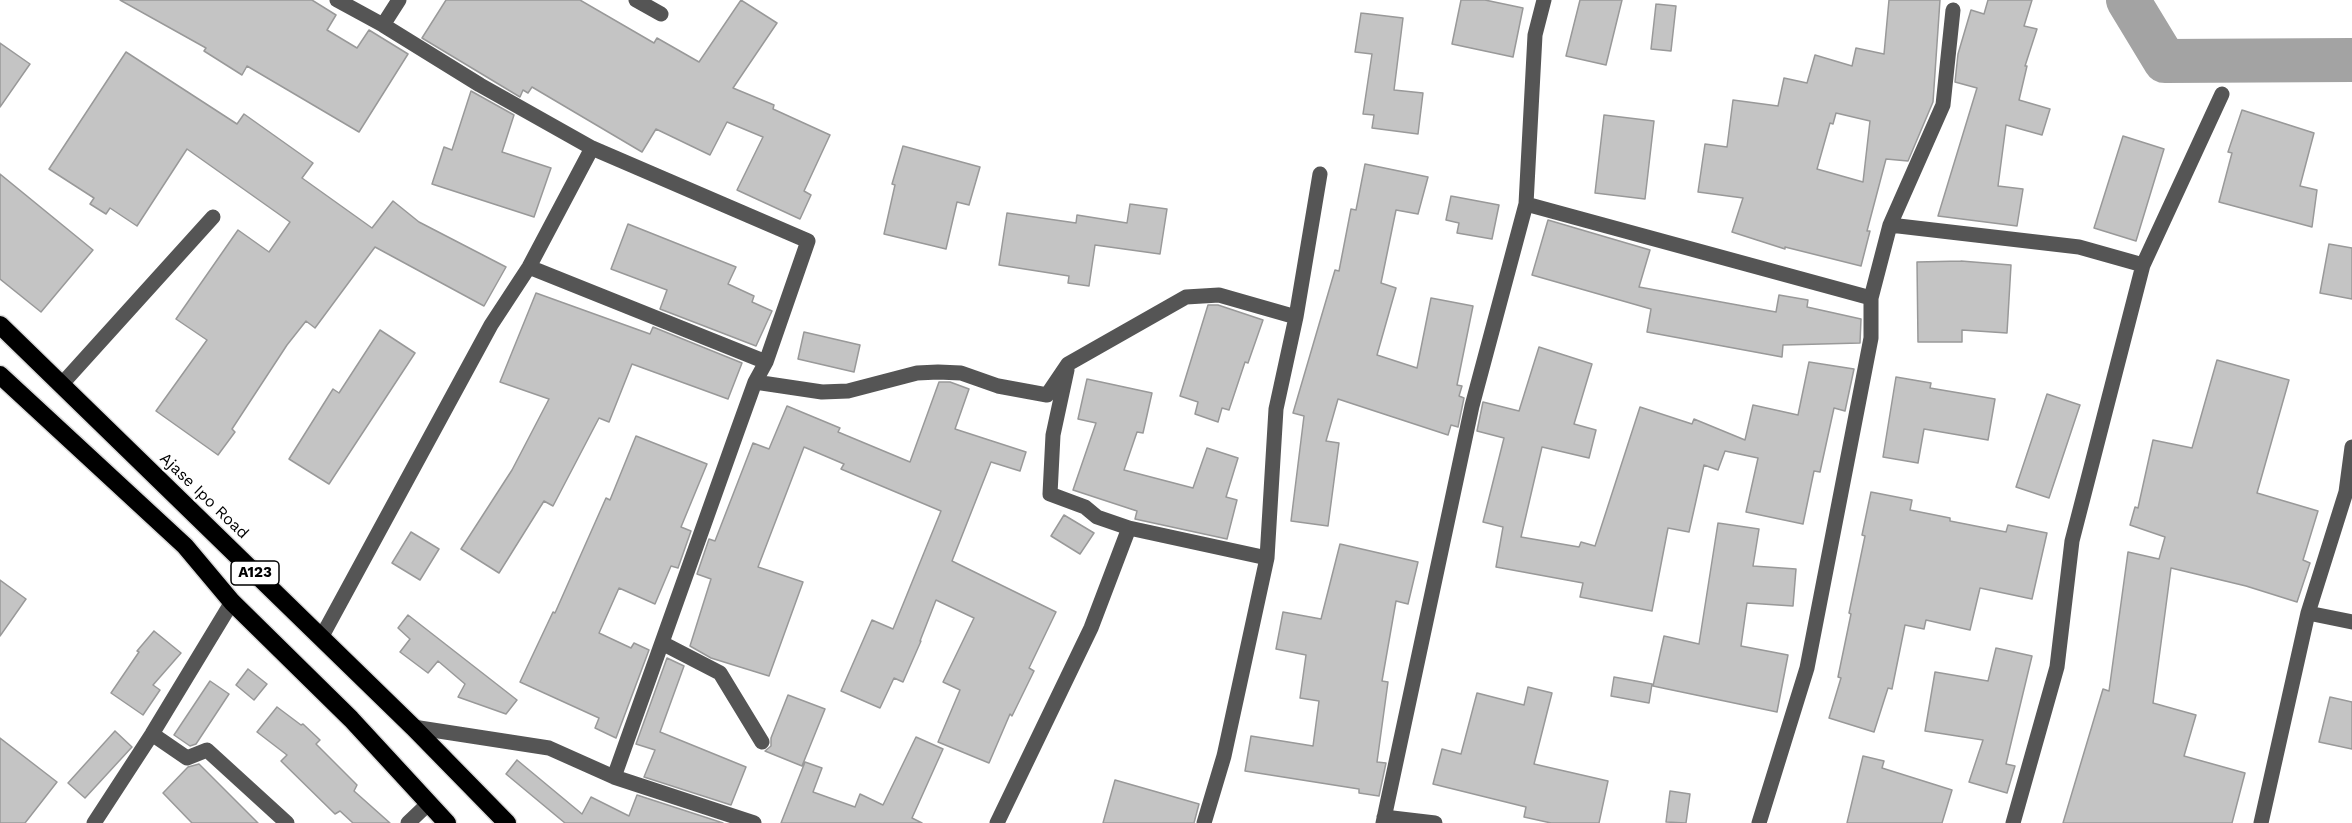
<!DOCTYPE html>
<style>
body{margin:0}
canvas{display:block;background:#fff}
</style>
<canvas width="2352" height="823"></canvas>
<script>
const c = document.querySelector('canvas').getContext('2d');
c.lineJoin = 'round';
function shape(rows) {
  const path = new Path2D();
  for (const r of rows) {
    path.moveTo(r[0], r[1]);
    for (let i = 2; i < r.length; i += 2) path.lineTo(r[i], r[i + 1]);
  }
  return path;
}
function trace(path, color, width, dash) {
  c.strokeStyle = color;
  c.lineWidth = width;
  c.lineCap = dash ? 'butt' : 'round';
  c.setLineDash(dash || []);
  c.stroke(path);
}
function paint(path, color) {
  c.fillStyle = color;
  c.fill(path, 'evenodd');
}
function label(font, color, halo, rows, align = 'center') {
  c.font = font + ' "Work Sans",sans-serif';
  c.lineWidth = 4.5;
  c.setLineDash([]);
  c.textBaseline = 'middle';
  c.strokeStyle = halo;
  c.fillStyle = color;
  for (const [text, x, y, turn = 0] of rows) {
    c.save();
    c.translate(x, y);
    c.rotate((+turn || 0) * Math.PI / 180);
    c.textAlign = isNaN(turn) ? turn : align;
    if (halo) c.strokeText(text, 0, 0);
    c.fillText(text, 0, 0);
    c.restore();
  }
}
const river = shape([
 [2128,0,2165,61,2352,60]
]);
const building = shape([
 [120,0,312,0,336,15,327,30,357,48,369,30,408,54,359,132,247,66,242,75,204,51,206,48,120,0],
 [446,0,580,0,654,43,657,38,699,62,741,0,777,23,733,88,774,105,773,109,830,135,804,191,811,195,800,219,737,190,763,137,727,122,710,155,656,129,642,152,532,87,528,93,523,90,520,97,422,38,446,0],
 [1461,0,1485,0,1523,8,1513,57,1452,44,1461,0],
 [1580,0,1622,0,1606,65,1566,56,1580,0],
 [1889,0,1940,0,1933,102,1908,161,1886,159,1867,231,1870,231,1861,266,1785,247,1785,249,1732,232,1743,198,1698,192,1705,144,1727,147,1733,100,1778,106,1784,78,1807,83,1815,55,1852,66,1856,48,1884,54,1889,0],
 [1836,113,1870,121,1863,182,1817,169,1830,123,1833,124,1836,113],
 [1988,0,2032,0,2024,26,2037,29,2025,66,2027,66,2019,100,2050,109,2042,135,2006,125,1998,186,2023,189,2017,226,1938,216,1977,88,1955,82,1958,54,1971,10,1984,14,1988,0],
 [1656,4,1676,6,1671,51,1651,49,1656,4],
 [1361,13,1403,18,1394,90,1423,93,1418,134,1372,128,1374,115,1363,114,1372,54,1355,52,1361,13],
 [0,43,30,64,0,107,0,43],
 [126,52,237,124,244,114,313,163,302,178,372,228,393,201,419,222,506,267,484,306,375,247,315,328,306,321,287,345,232,429,235,432,218,455,156,411,207,340,176,319,238,230,269,252,290,222,187,149,137,226,110,208,106,214,90,204,94,198,49,169,126,52],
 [471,91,514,115,502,152,551,168,534,217,432,184,444,147,452,150,471,91],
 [2242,110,2314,133,2300,186,2317,190,2312,227,2219,202,2232,153,2228,152,2242,110],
 [1604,115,1654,121,1645,199,1595,193,1604,115],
 [2123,136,2164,149,2136,241,2094,228,2123,136],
 [903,146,980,167,969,205,957,202,946,249,884,234,895,185,892,184,903,146],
 [1365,164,1428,177,1418,214,1396,210,1381,283,1396,288,1377,355,1417,368,1431,298,1473,306,1457,385,1462,386,1459,396,1464,398,1458,427,1451,425,1448,435,1338,399,1326,441,1339,443,1328,526,1291,521,1304,416,1293,413,1335,270,1339,271,1351,209,1356,210,1365,164],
 [0,174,93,250,41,312,0,279,0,174],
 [1451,196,1499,205,1492,239,1457,233,1459,223,1446,220,1451,196],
 [1130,204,1167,209,1160,254,1095,245,1089,286,1068,283,1069,276,999,265,1007,213,1076,223,1077,215,1127,223,1130,204],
 [1548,220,1650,250,1639,287,1776,312,1779,295,1808,300,1807,307,1861,319,1860,343,1783,345,1782,357,1647,332,1651,309,1532,275,1548,220],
 [628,224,736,267,728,284,754,296,752,302,772,311,756,346,660,309,667,290,611,269,628,224],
 [2329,244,2352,248,2352,299,2320,293,2329,244],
 [1961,261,2011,265,2007,333,1962,330,1962,342,1918,342,1917,262,1961,261],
 [536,293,650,334,653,327,742,363,728,399,632,364,609,422,599,418,553,506,544,501,499,573,461,549,512,470,549,399,500,382,536,293],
 [1208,305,1218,305,1263,320,1248,363,1245,362,1229,410,1222,408,1218,422,1195,414,1198,402,1180,396,1208,305],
 [380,330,415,353,329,484,289,459,333,389,339,393,380,330],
 [804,332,860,345,854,372,798,359,804,332],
 [1539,347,1592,364,1574,424,1596,430,1589,458,1542,447,1521,537,1579,547,1581,542,1595,546,1640,407,1692,424,1694,419,1745,440,1753,405,1798,415,1809,362,1854,369,1845,411,1834,408,1820,472,1814,471,1803,524,1746,512,1758,458,1725,451,1718,470,1704,465,1689,532,1668,528,1652,611,1580,597,1583,583,1496,567,1503,527,1483,522,1504,438,1477,431,1483,402,1519,411,1539,347],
 [2217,360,2289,380,2257,493,2318,511,2303,560,2310,563,2297,602,2246,586,2171,568,2153,703,2196,715,2184,756,2245,773,2232,823,2063,823,2103,689,2109,691,2128,552,2159,559,2165,537,2130,525,2135,507,2138,508,2153,440,2192,448,2217,360],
 [1896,377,1931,383,1930,388,1995,399,1988,440,1924,429,1918,463,1883,457,1896,377],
 [1087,379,1152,393,1143,433,1137,432,1124,470,1193,488,1207,448,1238,458,1226,497,1237,500,1227,539,1135,519,1137,511,1073,490,1096,423,1078,419,1087,379],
 [939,382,950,382,969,389,955,429,1026,452,1020,471,991,462,952,561,1056,612,1029,668,1034,671,1012,716,1010,714,989,763,938,742,960,690,943,682,974,618,936,600,920,641,921,641,903,682,894,678,880,708,841,691,872,620,893,629,941,511,841,469,844,464,804,447,758,567,803,582,769,676,711,658,690,646,711,579,697,574,709,539,715,541,753,443,769,449,787,406,840,428,838,432,910,462,939,382],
 [2047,394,2080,405,2049,498,2016,487,2047,394],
 [636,436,707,464,681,527,691,531,678,568,671,566,655,604,619,588,599,633,631,648,634,643,649,650,616,738,595,728,599,718,520,682,553,612,555,613,606,498,610,500,636,436],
 [1871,492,1912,500,1910,510,1950,518,1950,521,2006,532,2008,525,2047,533,2032,599,1980,588,1970,630,1926,620,1924,629,1905,625,1892,689,1888,688,1874,732,1829,718,1841,678,1838,677,1851,614,1849,613,1865,536,1862,535,1871,492],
 [1064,515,1094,533,1080,554,1051,536,1064,515],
 [1718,523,1759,529,1753,566,1796,569,1793,606,1747,603,1741,646,1788,655,1777,712,1653,686,1664,636,1699,644,1718,523],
 [411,532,439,549,420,580,392,563,411,532],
 [1340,544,1418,562,1408,604,1396,601,1382,681,1388,682,1377,762,1386,763,1379,796,1359,793,1359,789,1245,771,1251,736,1313,746,1319,701,1300,698,1306,655,1276,649,1283,612,1321,619,1340,544],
 [0,580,26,599,0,636,0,580],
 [408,615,517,700,506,714,458,697,465,684,438,661,428,673,400,652,410,639,398,628,408,615],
 [154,631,181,653,153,685,160,690,143,715,111,693,139,652,137,651,154,631],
 [1996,648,2032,656,2006,764,2015,766,2007,793,1969,782,1983,740,1925,731,1935,672,1988,681,1996,648],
 [667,658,684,666,660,732,746,767,731,805,644,777,655,750,636,744,667,658],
 [248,669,267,684,254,700,236,685,248,669],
 [1614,677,1652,684,1649,703,1611,696,1614,677],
 [210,681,229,694,196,744,190,746,174,735,210,681],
 [1528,687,1552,693,1534,764,1608,781,1599,823,1551,823,1524,817,1526,807,1433,784,1442,749,1461,754,1477,693,1524,705,1528,687],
 [788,695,825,709,802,766,765,751,771,746,771,738,788,695],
 [2330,697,2352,702,2352,749,2319,742,2330,697],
 [277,707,301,725,303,724,320,740,316,744,357,785,354,791,390,823,353,823,340,811,335,814,281,761,287,755,257,732,277,707],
 [115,731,132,747,85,798,68,783,115,731],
 [916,737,943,749,912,818,922,823,781,823,805,762,822,768,813,792,855,807,860,794,883,805,916,737],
 [0,738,57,782,25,823,0,823,0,738],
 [1863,756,1884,761,1882,768,1952,790,1942,823,1847,823,1863,756],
 [517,760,582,814,591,797,629,816,637,795,723,823,565,823,506,774,517,760],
 [199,764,258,823,192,823,163,793,188,767,199,764],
 [1115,780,1199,804,1194,823,1103,823,1115,780],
 [1670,791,1690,794,1686,823,1666,822,1670,791]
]);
const minor = shape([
 [337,0,383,25,480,85,592,148,808,241,766,362,755,382,737,432,614,777],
 [636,0,661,14],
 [383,25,399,0],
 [1526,204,1871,298],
 [1890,225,2079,247,2143,265],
 [529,267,766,362],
 [1067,370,1053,435,1050,494,1085,507,1097,517,1129,528,1267,558],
 [755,382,822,392,848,391,917,373,938,372,961,373,998,386,1047,395,1068,364,1186,297,1219,295,1296,317],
 [61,385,213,217],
 [2308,613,2352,622],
 [321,638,491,325,529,267,592,148],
 [662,643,720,673,762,742],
 [413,727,549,748,614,777,754,823],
 [152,734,187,758,207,750,287,823],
 [1384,817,1435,823],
 [94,823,152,734,232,602],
 [408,823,428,804],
 [997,823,1091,628,1129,528],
 [1204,823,1224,756,1267,558,1276,409,1296,317,1320,174],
 [1383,823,1472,406,1526,204,1535,35,1544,0],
 [1759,823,1807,668,1871,338,1871,298,1890,225,1943,105,1953,10],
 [2013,823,2057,667,2072,541,2143,265,2222,94],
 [2261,823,2308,613,2346,492,2352,447]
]);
const highway = shape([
 [0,325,413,727,507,823],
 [0,375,185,546,232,602,351,719,447,823]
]);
const shields = [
 [255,573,48]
];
const shieldNames = [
 ["A123",255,573]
];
const streetNames = [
 ["Ajase Ipo Road",204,496,44]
];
trace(river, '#a3a3a3', 44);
paint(building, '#c4c4c4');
trace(building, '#999', 1.5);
trace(highway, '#dbdbdb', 21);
trace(minor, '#555', 15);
trace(highway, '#000', 18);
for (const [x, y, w] of shields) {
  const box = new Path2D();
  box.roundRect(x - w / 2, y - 12, w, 24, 4.5);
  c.fillStyle = '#fff';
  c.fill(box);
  trace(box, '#000', 1.5);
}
label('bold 15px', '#000', null, shieldNames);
label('16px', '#000', '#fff', streetNames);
</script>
